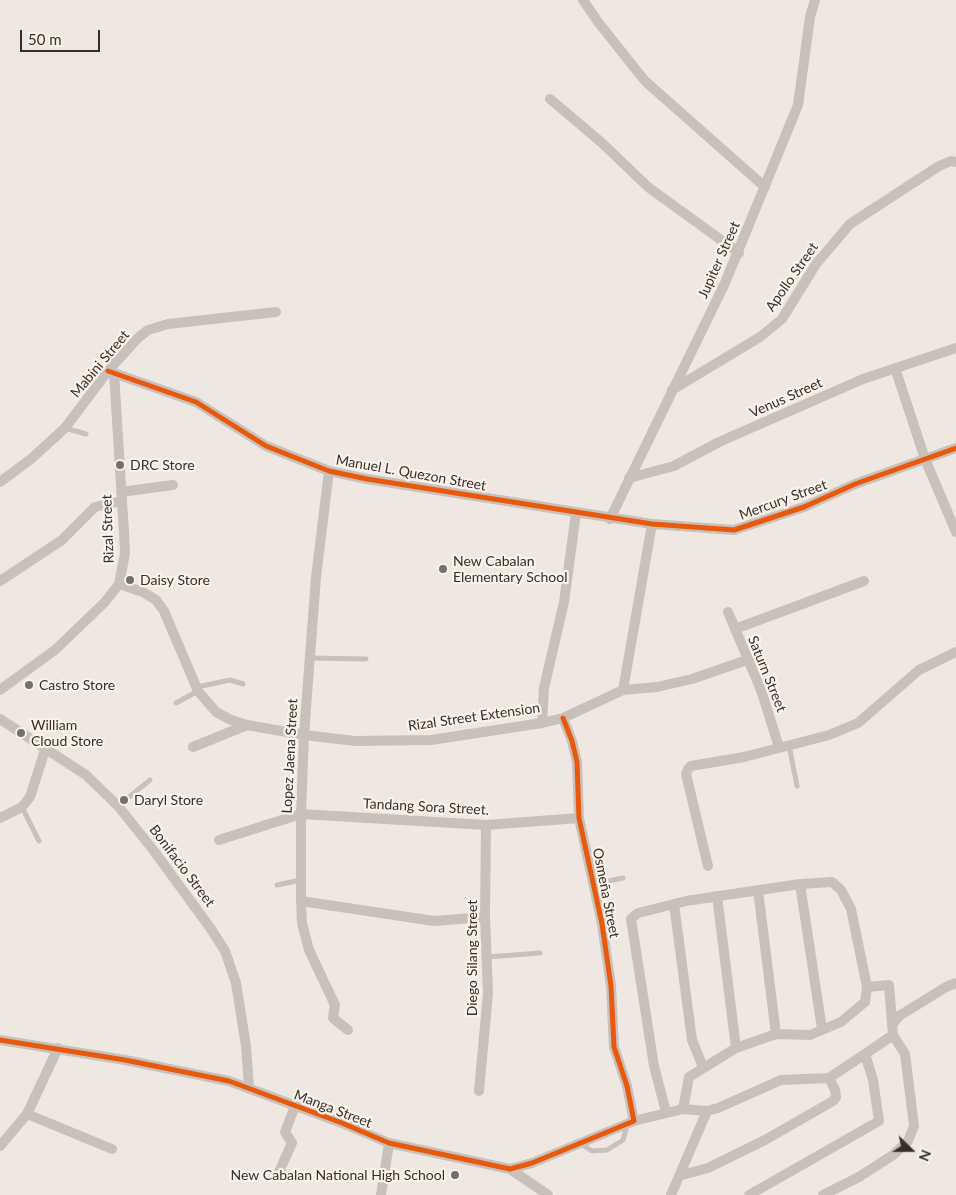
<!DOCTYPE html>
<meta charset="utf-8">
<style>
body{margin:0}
#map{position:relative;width:956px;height:1195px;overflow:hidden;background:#efe8e2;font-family:Lato,sans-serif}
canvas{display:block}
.north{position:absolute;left:886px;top:1125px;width:50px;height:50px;-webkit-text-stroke:4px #fbf2ea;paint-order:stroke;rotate:112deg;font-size:14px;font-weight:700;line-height:20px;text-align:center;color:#392d29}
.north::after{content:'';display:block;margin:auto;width:18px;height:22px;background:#392d29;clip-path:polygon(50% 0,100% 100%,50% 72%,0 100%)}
.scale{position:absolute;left:20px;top:30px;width:80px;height:22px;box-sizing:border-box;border:2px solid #392d29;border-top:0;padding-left:6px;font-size:15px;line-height:18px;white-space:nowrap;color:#392d29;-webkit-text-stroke:4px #fbf2ea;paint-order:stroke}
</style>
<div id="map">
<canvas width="956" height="1195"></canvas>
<div class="north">N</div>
<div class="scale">50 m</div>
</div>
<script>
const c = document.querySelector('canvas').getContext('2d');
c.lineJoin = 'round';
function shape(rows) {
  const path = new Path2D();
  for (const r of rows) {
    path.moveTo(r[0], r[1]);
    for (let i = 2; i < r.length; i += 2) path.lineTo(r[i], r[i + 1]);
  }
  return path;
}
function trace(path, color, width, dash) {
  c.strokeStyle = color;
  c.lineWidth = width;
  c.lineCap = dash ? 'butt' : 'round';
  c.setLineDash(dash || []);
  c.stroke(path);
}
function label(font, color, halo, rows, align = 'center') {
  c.font = font + ' Lato,sans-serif';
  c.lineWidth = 4.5;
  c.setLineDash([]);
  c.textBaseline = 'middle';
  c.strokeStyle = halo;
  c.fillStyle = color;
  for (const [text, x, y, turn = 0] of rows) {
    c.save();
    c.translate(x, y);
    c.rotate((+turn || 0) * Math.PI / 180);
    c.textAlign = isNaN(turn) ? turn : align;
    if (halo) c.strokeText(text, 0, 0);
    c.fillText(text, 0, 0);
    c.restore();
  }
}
const lane = shape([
 [65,428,86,434],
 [310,658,366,659],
 [197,687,230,680,243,684],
 [176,703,198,691],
 [789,745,797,786],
 [118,806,150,780],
 [22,807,39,841],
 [594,884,623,878],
 [277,885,301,880],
 [487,957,540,953],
 [580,1143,592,1151,607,1150,623,1140,627,1125]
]);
const street = shape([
 [583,0,598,22,645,81,765,187],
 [550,99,601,142,648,187,739,253],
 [895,368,925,459,956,532],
 [108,371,196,402,266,446,329,471,367,479,652,524,734,530,804,507,855,484,956,448],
 [672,390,760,337,782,319,816,264,850,224,939,166,951,161,956,162],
 [329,471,316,577,304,735,301,814,301,901,302,923,309,950,335,1005,333,1018,348,1030],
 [629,478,674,466,719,442,863,379,956,348],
 [0,482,31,459,65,428,108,371,138,338,148,330,168,324,276,312],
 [121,492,173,485],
 [610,519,725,283,798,105,810,17,815,0],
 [0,581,62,540,95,507,121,501],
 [119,584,143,592,156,600,164,611,198,691,216,712,231,720,247,725,304,735,355,741,431,740,542,723,563,718,623,690,657,687,692,679,747,660],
 [728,612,761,690,779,747],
 [735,629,864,581],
 [0,690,55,650,105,602,119,584,125,554,124,532,114,373],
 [623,690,652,524],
 [0,719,86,775,118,806,154,851,211,929,225,951,236,983,246,1046,249,1087],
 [542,723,544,688,564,602,576,513],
 [193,747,247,725],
 [0,818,22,807,30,797,46,747],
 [219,840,301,814,486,825,579,818],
 [708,866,686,774,688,769,691,766,744,757,829,735,858,723,919,670,956,652],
 [800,884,822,1029],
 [758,890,776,1034],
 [717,896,736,1048],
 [301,901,434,921,485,917],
 [674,904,692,1040,703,1067],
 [892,1025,899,1016,946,987,956,983],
 [0,1040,125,1060,229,1081,342,1123,389,1143,510,1169,532,1163,634,1121,627,1086,614,1047,611,986,602,924,579,818,577,762,572,741,563,718],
 [479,1091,488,993,485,917,486,825],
 [683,1109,707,1111,718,1108,781,1080,829,1078,865,1054,893,1035,889,985,867,987],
 [27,1114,112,1149],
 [634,1121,683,1109,689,1077,736,1048,776,1034,810,1035,841,1022,865,1002,867,987,851,909,841,890,832,882,800,884,686,901,638,913,631,919,654,1066,666,1112],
 [0,1146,27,1114,58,1048],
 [510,1169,548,1195],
 [279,1172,292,1143,285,1132,295,1106],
 [682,1175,708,1168,765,1140,833,1101,836,1097,835,1090,829,1078],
 [381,1195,389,1143],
 [671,1195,707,1111],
 [749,1195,879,1121,873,1080,865,1054],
 [823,1195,859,1177,893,1155,908,1141,914,1126,905,1054,893,1035]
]);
const cycleway = shape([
 [108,371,196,402,266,446,329,471,367,479,652,524,734,530,804,507,855,484,956,448],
 [0,1040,125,1060,229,1081,342,1123,389,1143,510,1169,532,1163,634,1121,627,1086,614,1047,611,986,602,924,579,818,577,762,572,741,563,718]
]);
const markers = [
 [120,465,5,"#796e6a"],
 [443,569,5,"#796e6a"],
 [130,580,5,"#796e6a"],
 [29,685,5,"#796e6a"],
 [21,733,5,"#796e6a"],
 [124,800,5,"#796e6a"],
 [455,1175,5,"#796e6a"]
];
const streetNames = [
 ["Jupiter Street",719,260,-66],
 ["Apollo Street",792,277,-55],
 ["Mabini Street",100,364,-50],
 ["Venus Street",786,398,-24],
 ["Manuel L. Quezon Street",411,473,10],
 ["Mercury Street",783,500,-20],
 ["Rizal Street",108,529,-92],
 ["Saturn Street",767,674,68],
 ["Rizal Street Extension",474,717,-8],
 ["Lopez Jaena Street",290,756,-87],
 ["Tandang Sora Street.",426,807,3],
 ["Bonifacio Street",182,866,53],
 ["Osmeña Street",606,893,79],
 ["Diego Silang Street",472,958,-90],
 ["Manga Street",333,1109,21]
];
const poiNames = [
 ["DRC Store",130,465],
 ["New Cabalan",453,561],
 ["Elementary School",453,577],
 ["Daisy Store",140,580],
 ["Castro Store",39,685],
 ["William",31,725],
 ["Cloud Store",31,741],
 ["Daryl Store",134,800],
 ["New Cabalan National High School",445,1175,"right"]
];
trace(lane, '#c8c0bb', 5);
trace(street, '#c8c0bb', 10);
trace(cycleway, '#e8590c', 5);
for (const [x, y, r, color] of markers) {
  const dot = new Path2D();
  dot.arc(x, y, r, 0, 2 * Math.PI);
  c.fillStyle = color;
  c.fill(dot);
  trace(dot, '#fbf2ea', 2);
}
label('14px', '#392d29', '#fbf2ea', streetNames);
label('14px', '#392d29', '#fbf2ea', poiNames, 'left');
</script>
